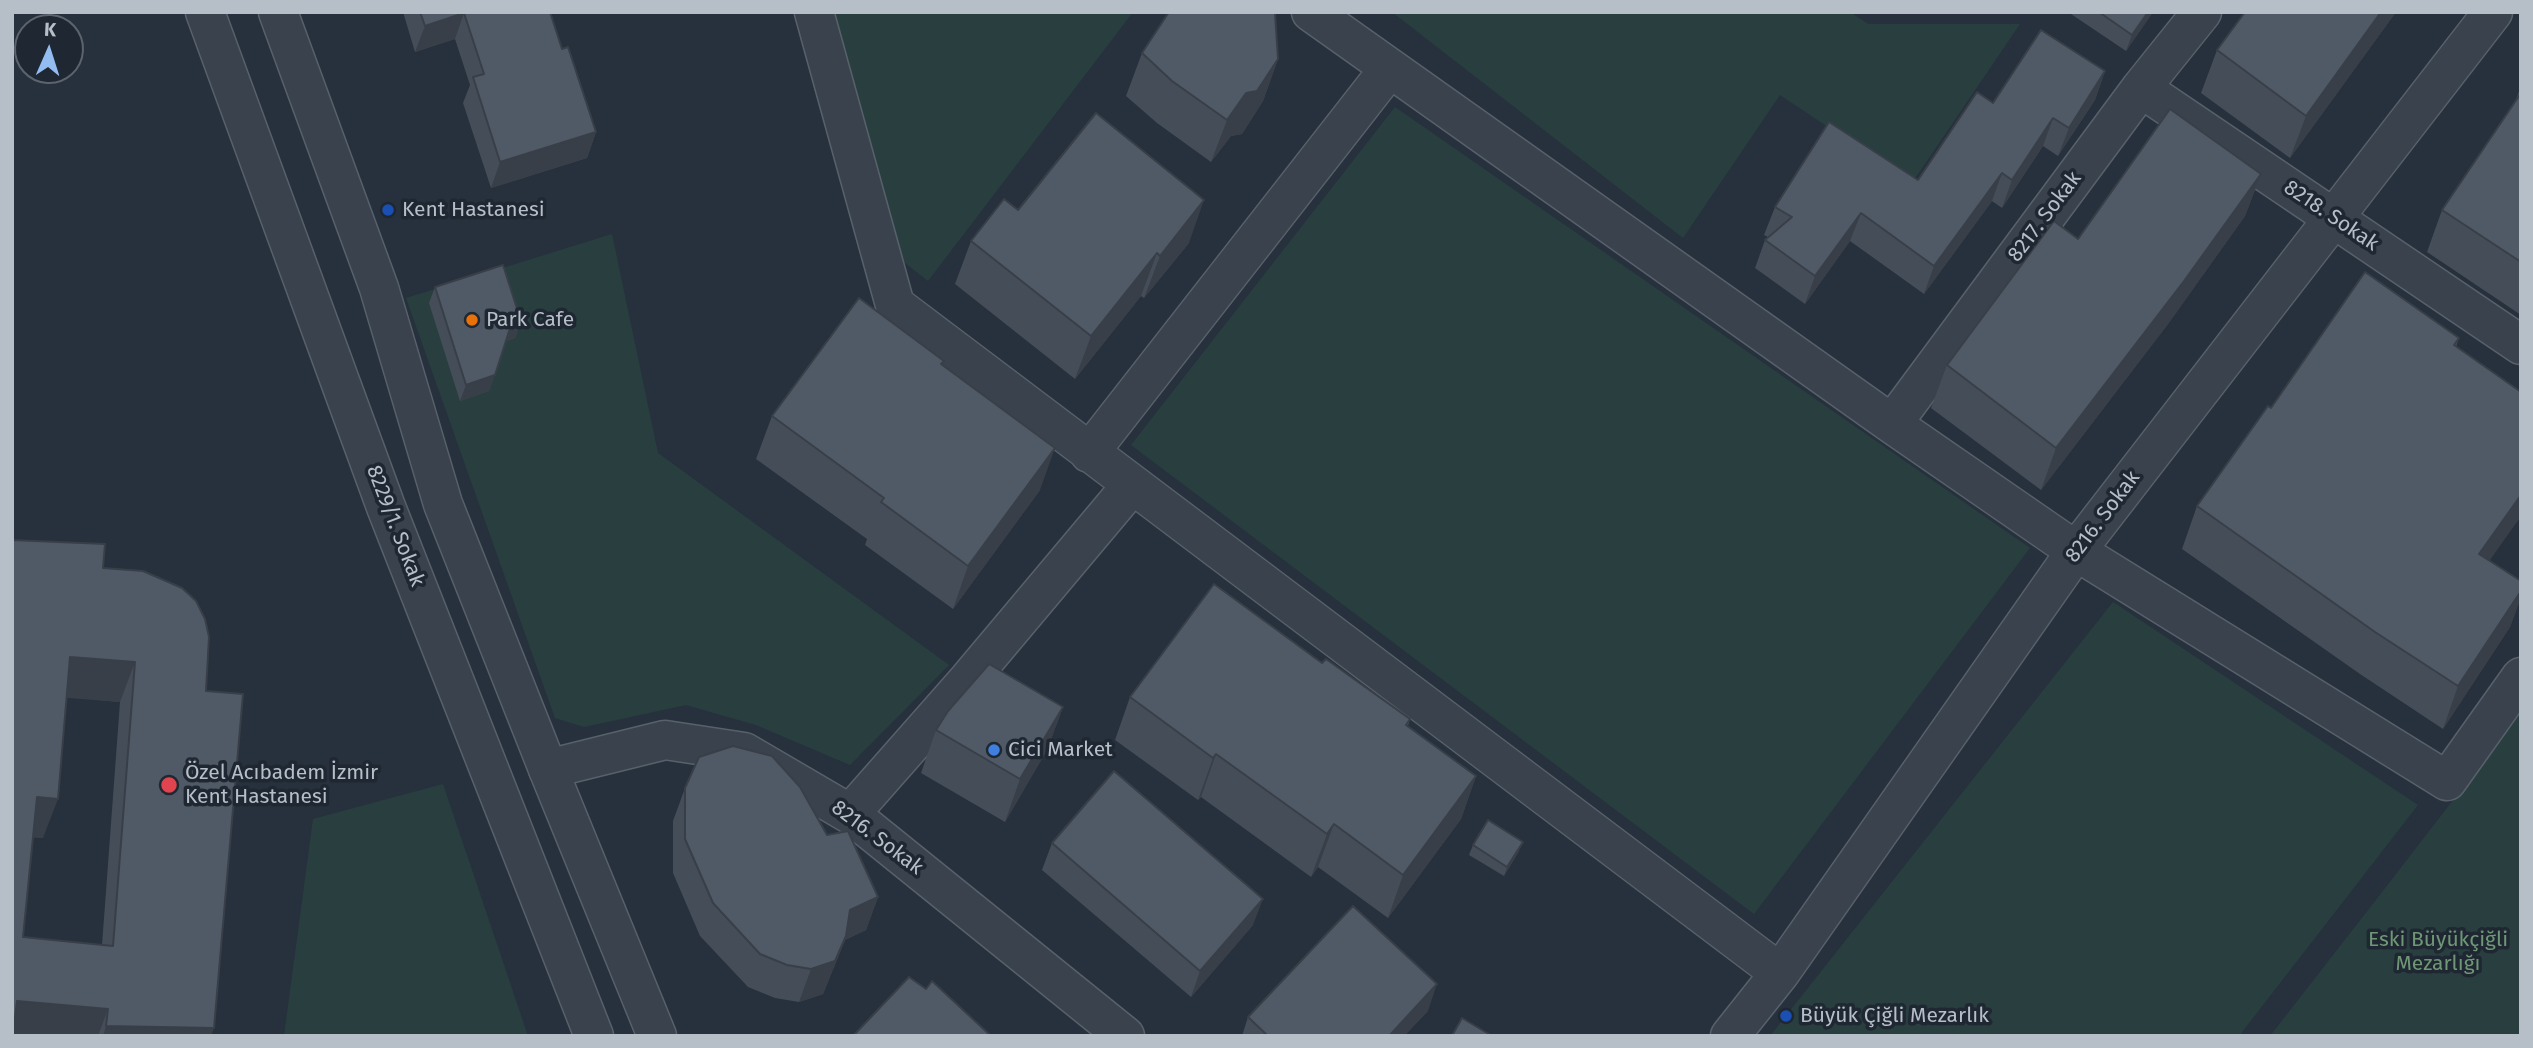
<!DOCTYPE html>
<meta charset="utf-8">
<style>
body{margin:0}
#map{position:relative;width:2533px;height:1048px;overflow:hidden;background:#26313d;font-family:"Fira Sans",sans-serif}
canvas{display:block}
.frame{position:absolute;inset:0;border:14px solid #b6bec8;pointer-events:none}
.north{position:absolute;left:14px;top:14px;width:70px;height:70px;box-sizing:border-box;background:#1f2832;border:2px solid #5b646e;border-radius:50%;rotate:3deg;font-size:19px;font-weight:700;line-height:28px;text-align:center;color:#b6bec8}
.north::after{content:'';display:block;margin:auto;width:24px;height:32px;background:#93bcf0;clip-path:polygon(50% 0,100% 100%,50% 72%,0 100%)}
</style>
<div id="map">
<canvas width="2533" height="1048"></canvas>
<div class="frame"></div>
<div class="north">K</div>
</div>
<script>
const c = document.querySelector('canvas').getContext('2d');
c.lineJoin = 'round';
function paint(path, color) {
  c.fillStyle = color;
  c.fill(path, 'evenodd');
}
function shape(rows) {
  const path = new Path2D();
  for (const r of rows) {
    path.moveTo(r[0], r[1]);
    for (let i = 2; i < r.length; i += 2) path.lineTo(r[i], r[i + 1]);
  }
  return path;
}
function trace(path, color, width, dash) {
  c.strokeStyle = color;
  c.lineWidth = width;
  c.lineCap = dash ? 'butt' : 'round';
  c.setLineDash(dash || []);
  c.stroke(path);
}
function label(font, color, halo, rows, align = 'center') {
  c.font = font + ' "Fira Sans",sans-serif';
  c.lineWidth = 7;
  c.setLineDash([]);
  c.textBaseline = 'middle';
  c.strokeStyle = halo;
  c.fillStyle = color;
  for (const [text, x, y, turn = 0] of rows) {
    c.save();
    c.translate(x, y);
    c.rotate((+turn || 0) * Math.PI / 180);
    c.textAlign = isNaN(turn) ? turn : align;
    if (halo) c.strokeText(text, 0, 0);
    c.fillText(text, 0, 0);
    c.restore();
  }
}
const green = shape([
 [831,12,1133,12,928,281,900,259],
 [1392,12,1850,12,1868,24,2020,24,1912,183,1780,95,1683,238],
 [1395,107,2030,548,1754,914,1131,445],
 [612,234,658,453,949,665,850,765,756,725,686,705,584,727,555,718,406,298],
 [2113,602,2418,805,2239,1036,1770,1036],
 [2521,712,2521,1036,2270,1036,2386,887],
 [443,784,528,1036,284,1036,313,819]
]);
const minor = shape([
 [814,12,895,305,1780,973],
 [1311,12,1892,424,2076,551,2447,781,2521,677],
 [2141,88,2521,345],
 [1892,424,2141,88,2202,12],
 [1089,453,1389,69],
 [548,769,665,740,744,752,850,814,1125,1036],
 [850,814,969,679,1132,485],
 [1730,1036,1780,973,2076,551,2493,12]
]);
const tertiary = shape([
 [205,12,386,507,594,1036],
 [278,12,379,288,443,504,548,769,657,1036]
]);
const wall = shape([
 [403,12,550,12,562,49,596,132,587,158,491,188,463,103,470,85,455,39,415,52],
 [2068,12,2153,12,2126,51],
 [2396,12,2290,158,2201,93,2217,50],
 [1142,53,1278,59,1263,101,1242,134,1231,136,1211,162,1157,123,1126,96],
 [2105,71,2095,100,2058,156,2043,146,2002,208,1992,201,1924,294,1850,241,1805,304,1755,268,1765,240,1768,237,1764,235,1775,207,1918,180,1993,103],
 [2521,86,2521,315,2427,252,2442,210,2515,102],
 [2261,174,2245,216,2168,324,2041,490,1931,408,1947,365,2078,239],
 [1018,210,1189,243,1144,298,1141,296,1075,379,955,284,971,241],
 [435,287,521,321,515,338,506,341,489,391,460,401,429,303],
 [2459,338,2456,347,2521,392,2521,516,2489,560,2521,581,2521,597,2510,627,2443,729,2360,674,2182,549,2197,506,2271,408],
 [942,365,1040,490,953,609,865,545,867,539,756,459,772,416],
 [12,540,103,568,206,691,211,1036,12,1036],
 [66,697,120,702,102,945,23,937,33,837,43,838],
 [1322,663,1410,719,1408,726,1476,776,1461,819,1388,918,1318,867,1311,877,1201,797,1198,800,1115,740,1130,697],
 [1063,707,1047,750,1005,822,921,773,936,730],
 [685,788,827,835,878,897,866,930,845,940,823,994,799,1002,775,998,748,987,700,936,673,873,673,821],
 [1052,843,1253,925,1191,997,1042,870],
 [1473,845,1519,851,1504,876,1469,855],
 [1428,1011,1404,1036,1242,1036,1248,1017]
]);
const shadedWall = shape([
 [2148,12,2153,12,2126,51,2132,35],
 [2381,12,2396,12,2290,158,2306,116],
 [464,13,455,39,415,52,425,26],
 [1278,59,1263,101,1242,134,1231,136,1211,162,1227,120,1246,93],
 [2105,71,2095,100,2058,156,2069,128],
 [2053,118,2043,146,2002,208,2012,180],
 [596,132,587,158,491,188,500,162],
 [2002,173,1992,201,1924,294,1934,266],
 [2261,174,2245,216,2168,324,2041,490,2056,448],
 [1204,200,1189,243,1144,298,1160,256],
 [1861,213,1850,241,1805,304,1815,276],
 [1157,253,1141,296,1075,379,1091,336],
 [521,321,515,338,505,341,511,325],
 [495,375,489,391,460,401,466,385],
 [1055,448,1040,490,953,609,968,566],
 [2521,495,2521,516,2464,597,2479,554],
 [2521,591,2521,597,2510,627,2443,729,2458,686],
 [70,657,135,662,120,702,55,697],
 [1063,707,1047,750,1005,822,1020,779],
 [1216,754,1201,797,1198,800,1213,758],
 [1476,776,1461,819,1388,918,1403,875],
 [37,797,58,799,43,838,22,837],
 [1334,824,1318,867,1311,877,1327,834],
 [1523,842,1519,851,1504,876,1507,867],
 [878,897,866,930,845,940,823,994,799,1002,811,969,850,910],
 [1263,899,1253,925,1191,997,1200,971],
 [1437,984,1428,1011,1404,1036,1389,1036],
 [17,1001,108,1009,98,1036,12,1036,12,1012],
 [106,1026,214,1028,211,1036,103,1036]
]);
const building = shape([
 [420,12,550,12,562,49,568,47,596,132,500,162,473,77,484,74,464,13,425,26,420,12],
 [1169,12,1274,12,1275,13,1278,59,1257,91,1246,93,1227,120,1172,81,1142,53,1169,12],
 [2099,12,2148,12,2132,35,2099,12],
 [2245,12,2381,12,2306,116,2217,50,2245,12],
 [2041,30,2105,71,2069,128,2053,118,2012,180,2002,173,1934,266,1861,213,1815,276,1765,240,1792,217,1775,207,1829,122,1918,180,1977,92,1993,103,2041,30],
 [2521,93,2521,262,2442,210,2521,93],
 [2170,109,2261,174,2184,281,2056,448,1947,365,2054,221,2078,239,2170,109],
 [1096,113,1204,200,1160,256,1157,253,1091,336,971,241,1004,199,1018,210,1096,113],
 [503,265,521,321,511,325,495,375,466,385,435,287,503,265],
 [2365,272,2459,338,2454,345,2521,392,2521,495,2479,554,2521,581,2521,591,2458,686,2375,632,2197,506,2268,406,2271,408,2365,272],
 [859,298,944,361,941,364,1055,448,968,566,881,502,884,498,772,416,859,298],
 [12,540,105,544,103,568,143,571,182,588,196,601,205,619,209,637,206,691,243,694,214,1028,106,1026,108,1009,17,1001,14,1026,12,1026,12,540],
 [70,657,135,662,113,946,23,937,37,797,58,799,70,657],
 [1214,584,1322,663,1326,659,1410,719,1406,725,1476,776,1403,875,1334,824,1327,834,1216,754,1213,758,1130,697,1214,584],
 [989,664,1063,707,1020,779,936,730,948,711,989,664],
 [733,746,772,756,800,787,827,835,848,831,878,897,850,910,846,936,835,961,811,969,787,965,760,954,713,903,685,839,685,788,699,757,733,746],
 [1114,771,1263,899,1200,971,1052,843,1114,771],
 [1488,820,1523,842,1507,867,1473,845,1488,820],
 [1353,906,1437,984,1389,1036,1268,1036,1248,1017,1353,906],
 [909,977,926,989,932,981,991,1036,853,1036,909,977],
 [1462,1018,1492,1036,1452,1036,1462,1018]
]);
const markers = [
 [388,210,7,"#1a4fb4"],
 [472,320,7,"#e8710a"],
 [994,750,7,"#3f7fe0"],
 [169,785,9,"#e0444e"],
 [1786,1016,7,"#1a4fb4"]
];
const poiNames = [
 ["Kent Hastanesi",402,210],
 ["Park Cafe",486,320],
 ["Cici Market",1008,750],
 ["Özel Acıbadem İzmir",185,773],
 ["Kent Hastanesi",185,797],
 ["Büyük Çiğli Mezarlık",1800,1016]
];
const streetNames = [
 ["8218. Sokak",2331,216,34],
 ["8217. Sokak",2045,217,-53],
 ["8216. Sokak",2103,517,-53],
 ["8229/1. Sokak",395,526,69],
 ["8216. Sokak",877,838,37]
];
const parkNames = [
 ["Eski Büyükçiğli",2438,940],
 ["Mezarlığı",2438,964]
];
paint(green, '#293f3f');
trace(minor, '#58616b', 41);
trace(tertiary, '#58616b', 41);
trace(minor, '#3a434d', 38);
trace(tertiary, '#3a434d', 38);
paint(wall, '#454d59');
paint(shadedWall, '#383f48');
paint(building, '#505a67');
trace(building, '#383f48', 2);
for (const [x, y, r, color] of markers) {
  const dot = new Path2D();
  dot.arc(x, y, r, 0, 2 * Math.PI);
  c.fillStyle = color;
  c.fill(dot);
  trace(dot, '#1f2832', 2.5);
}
label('21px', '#b6bec8', '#1f2832', poiNames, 'left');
label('21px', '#b6bec8', '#1f2832', streetNames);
label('21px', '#6f9776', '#1f2832', parkNames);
</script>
